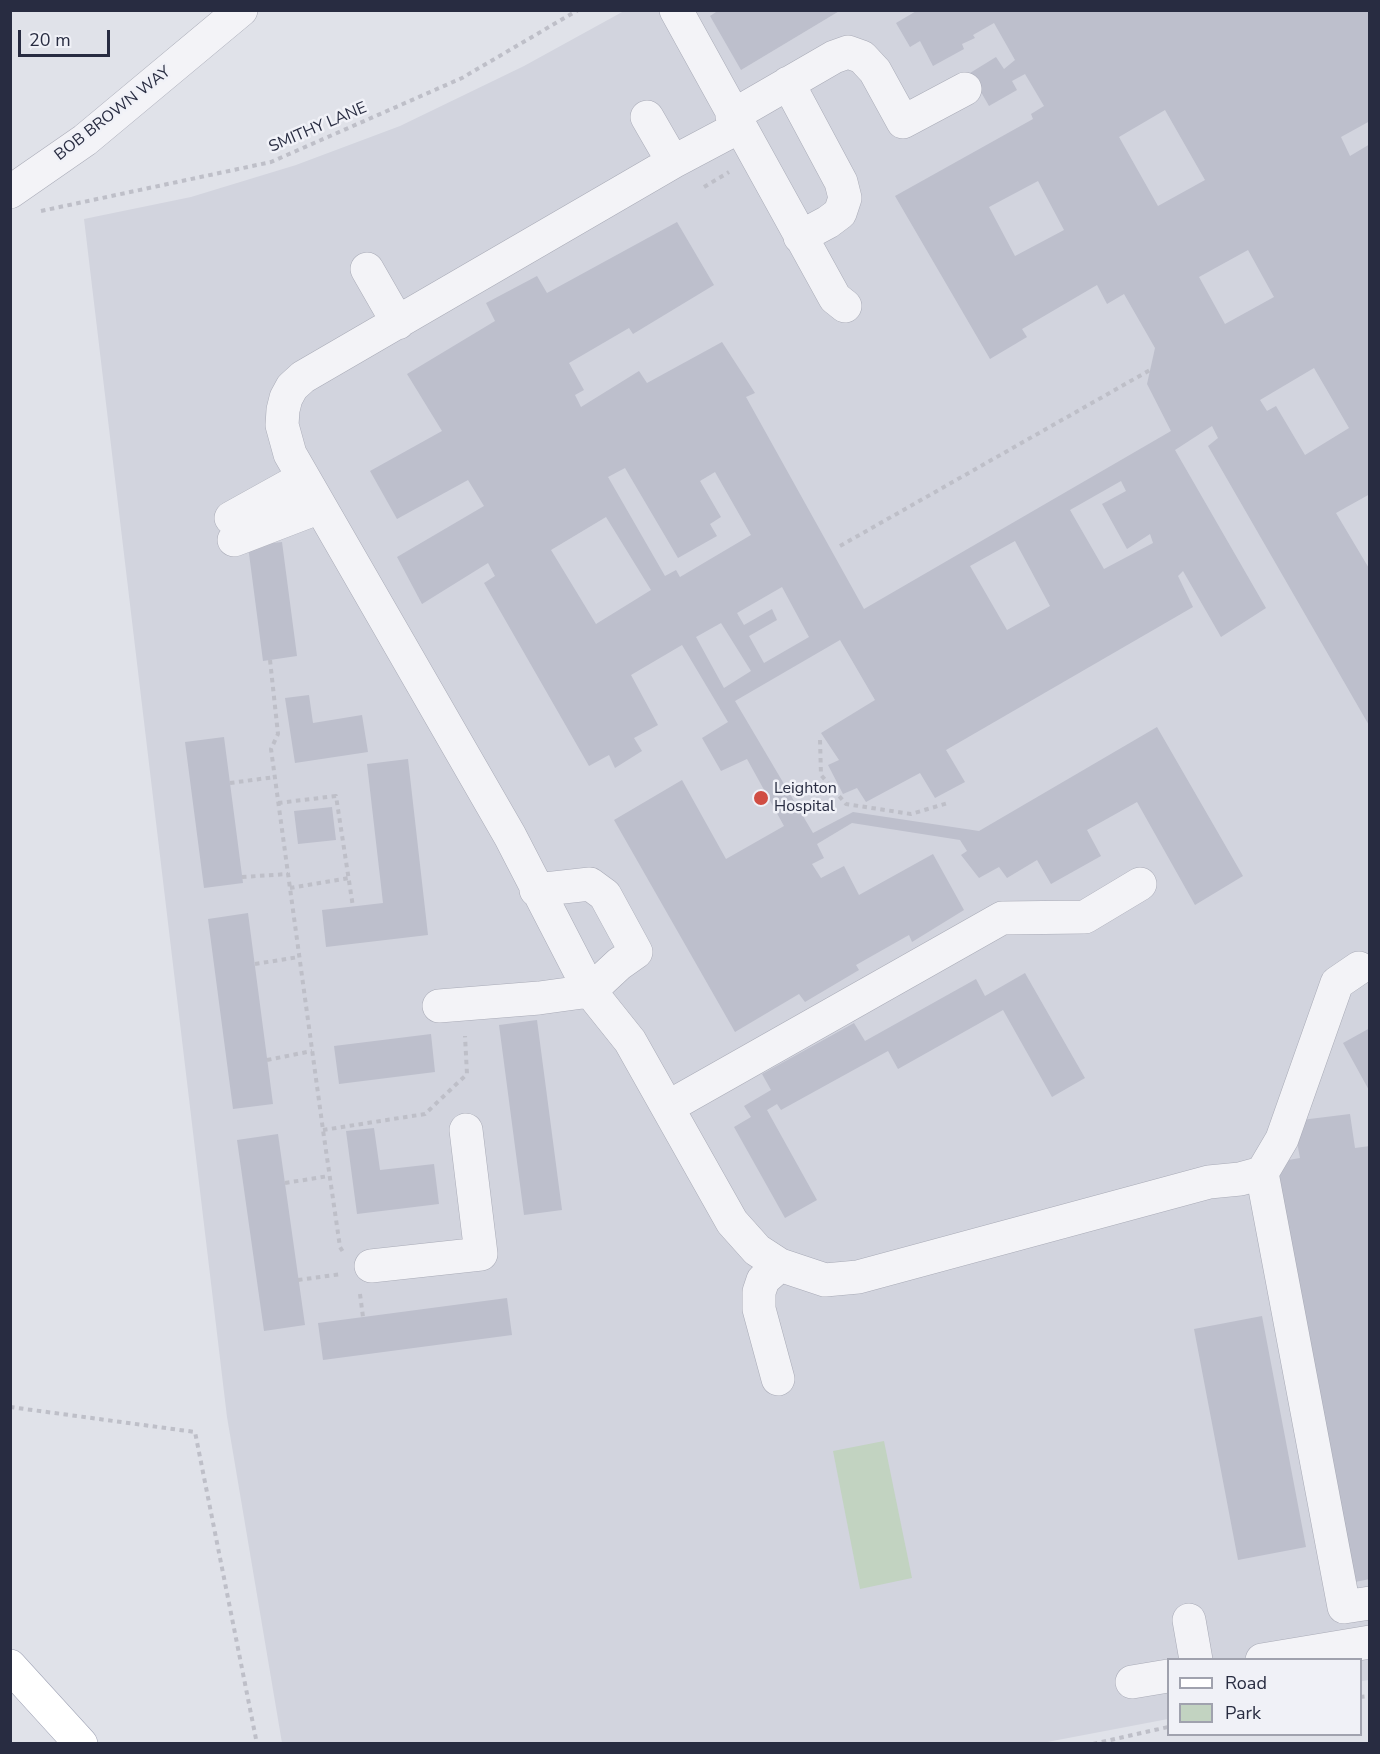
<!DOCTYPE html>
<style>
body{margin:0}
#map{position:relative;width:1380px;height:1754px;overflow:hidden;background:#e0e2e9;font-family:"Nunito Sans",sans-serif}
canvas{display:block}
.frame{position:absolute;inset:0;border:12px solid #282c41;pointer-events:none}
.legend{position:absolute;left:1167px;top:1658px;width:195px;height:78px;box-sizing:border-box;background:#f0f1f7;border:2px solid #a0a2ae;margin:0;padding:8px 10px;list-style:none;font-size:18px;color:#282c41}
.legend li{display:flex;align-items:center;gap:12px;height:30px}
.legend b{width:30px;border:2px solid #a0a2ae}
.scale{position:absolute;left:18px;top:30px;width:92px;height:27px;box-sizing:border-box;border:3px solid #282c41;border-top:0;padding-left:8px;font-size:18px;line-height:21px;white-space:nowrap;color:#282c41;-webkit-text-stroke:4px #f0f1f7;paint-order:stroke}
</style>
<div id="map">
<canvas width="1380" height="1754"></canvas>
<div class="frame"></div>
<ul class="legend">
<li><b style="height:8px;background:#fff"></b>Road</li>
<li><b style="height:16px;background:#c2d3c1"></b>Park</li>
</ul>
<div class="scale">20 m</div>
</div>
<script>
const c = document.querySelector('canvas').getContext('2d');
c.lineJoin = 'round';
function paint(path, color) {
  c.fillStyle = color;
  c.fill(path, 'evenodd');
}
function shape(rows) {
  const path = new Path2D();
  for (const r of rows) {
    path.moveTo(r[0], r[1]);
    for (let i = 2; i < r.length; i += 2) path.lineTo(r[i], r[i + 1]);
  }
  return path;
}
function trace(path, color, width, dash) {
  c.strokeStyle = color;
  c.lineWidth = width;
  c.lineCap = dash ? 'butt' : 'round';
  c.setLineDash(dash || []);
  c.stroke(path);
}
function label(font, color, halo, rows, align = 'center') {
  c.font = font + ' "Nunito Sans",sans-serif';
  c.lineWidth = 5;
  c.setLineDash([]);
  c.textBaseline = 'middle';
  c.strokeStyle = halo;
  c.fillStyle = color;
  for (const [text, x, y, turn = 0] of rows) {
    c.save();
    c.translate(x, y);
    c.rotate((+turn || 0) * Math.PI / 180);
    c.textAlign = isNaN(turn) ? turn : align;
    if (halo) c.strokeText(text, 0, 0);
    c.fillText(text, 0, 0);
    c.restore();
  }
}
const built = shape([
 [624,11,1369,11,1369,1680,1361,1681,1360,1660,1168,1660,1168,1719,1042,1743,282,1743,227,1417,84,219,191,197,296,165,400,126,524,66]
]);
const green = shape([
 [884,1441,912,1578,860,1589,833,1451]
]);
const building = shape([
 [719,10,841,10,741,70,710,16],
 [918,10,1370,10,1370,121,1341,137,1350,156,1370,144,1370,494,1336,513,1370,570,1370,727,1208,446,1218,438,1212,426,1175,450,1266,608,1221,637,1183,571,1178,576,1193,607,946,750,965,782,935,798,920,773,866,802,857,788,843,794,828,765,839,760,821,733,875,700,840,640,735,701,813,833,853,812,979,831,1157,727,1243,876,1195,905,1137,802,1087,830,1101,856,1051,884,1037,860,1007,878,999,867,979,878,961,855,967,851,960,840,852,823,817,844,824,858,812,864,821,878,844,866,859,895,933,854,964,910,912,942,909,935,856,965,859,970,805,1002,799,994,735,1032,614,820,682,780,726,859,784,826,747,759,721,771,702,738,728,722,682,645,631,675,658,725,634,738,642,751,615,768,609,755,589,766,484,583,495,576,488,563,422,604,397,557,484,506,468,480,397,519,370,471,442,431,407,374,495,321,486,303,537,276,547,293,677,222,714,285,633,334,629,328,569,363,584,390,575,395,581,407,639,371,647,383,722,342,755,393,746,397,864,609,1171,431,1147,384,1155,348,1124,294,1107,304,1097,285,1022,329,1027,337,990,359,895,196,1033,119,1031,114,1044,106,1025,74,1012,81,1017,90,989,106,970,73,996,57,1004,69,1015,60,994,23,973,35,975,38,962,44,964,49,933,66,920,41,910,47,896,23],
 [1165,110,1205,180,1158,206,1119,137],
 [1038,181,1064,230,1015,256,989,207],
 [1248,250,1274,297,1225,324,1199,277],
 [1314,368,1349,428,1305,455,1276,406,1267,411,1260,400],
 [625,468,678,558,717,536,710,524,721,517,700,481,715,472,751,535,680,577,676,570,665,576,608,477],
 [1121,481,1126,491,1102,504,1127,549,1150,534,1153,543,1104,569,1070,510],
 [606,517,651,590,596,624,551,550],
 [1015,541,1050,606,1007,630,970,566],
 [782,587,809,637,764,663,749,636,777,620,772,609,744,625,737,613],
 [721,623,751,671,724,688,696,637],
 [282,542,297,656,263,661,248,546],
 [309,695,313,723,362,715,368,752,295,763,285,698],
 [224,737,243,883,204,888,185,742],
 [408,759,428,935,326,947,322,910,383,903,367,764],
 [332,807,336,840,298,844,294,811],
 [248,913,273,1104,233,1109,208,919],
 [1025,973,1085,1078,1052,1097,1003,1010,898,1069,888,1051,781,1110,777,1104,767,1110,817,1200,785,1218,734,1127,751,1117,744,1106,771,1090,762,1074,854,1023,865,1041,976,979,985,996],
 [537,1020,562,1210,524,1215,499,1025],
 [1370,1028,1370,1092,1343,1043],
 [431,1034,435,1072,339,1084,334,1046],
 [1350,1114,1355,1148,1370,1146,1370,1579,1350,1583,1271,1163,1300,1158,1293,1121],
 [374,1128,380,1170,434,1164,439,1204,357,1214,346,1131],
 [278,1134,305,1325,264,1331,237,1140],
 [507,1298,512,1335,323,1360,318,1323],
 [1262,1316,1306,1547,1238,1560,1194,1329]
]);
const path = shape([
 [704,187,729,172],
 [41,211,271,162,462,78,578,10],
 [840,546,1150,370],
 [270,660,278,734,271,749,323,1130,340,1247,343,1252],
 [820,740,821,775,846,804,911,814,948,803],
 [230,783,275,777],
 [278,803,336,796,353,907],
 [242,877,288,874],
 [290,888,349,878],
 [255,964,299,957],
 [267,1060,312,1051],
 [323,1130,425,1114,467,1074,465,1036],
 [285,1183,329,1176],
 [298,1280,342,1274],
 [360,1294,363,1317],
 [10,1407,195,1432,257,1744],
 [1360,1697,1370,1696],
 [1093,1744,1168,1727]
]);
const minor = shape([
 [676,10,835,298,845,306],
 [788,83,841,182,845,198,840,213,828,222,800,237],
 [732,116,834,57,848,52,862,57,875,71,903,122,965,89],
 [647,117,673,162],
 [739,127,673,162,303,377,292,387,286,398,283,410,282,425,290,454,510,836,590,991,630,1041,732,1222,757,1250,780,1265,825,1280,858,1277,1209,1182,1240,1179,1262,1173],
 [10,192,85,140,241,10],
 [367,269,398,323],
 [231,518,303,478],
 [234,540,320,507],
 [1359,968,1337,983,1282,1139,1262,1173,1344,1607,1370,1603],
 [439,1006,539,998,590,991,619,964,636,952,605,895,590,884,536,890],
 [668,1107,1002,918,1085,917,1140,884],
 [371,1266,481,1254,466,1130],
 [778,1379,759,1309,759,1292,763,1280,780,1265],
 [1189,1620,1196,1660],
 [1262,1660,1370,1642],
 [1132,1682,1168,1676]
]);
const major = shape([
 [10,1666,81,1744]
]);
const markers = [
 [761,798,8,"#d04d43"]
];
const streetNames = [
 ["BOB BROWN WAY",113,114,-38],
 ["SMITHY LANE",318,128,-23]
];
const poiNames = [
 ["Leighton",774,789],
 ["Hospital",774,807]
];
paint(built, '#d2d4de');
paint(green, '#c2d3c1');
paint(building, '#bdbfcc');
trace(minor, '#a9abb7', 34);
trace(major, '#9fa3b5', 34);
trace(path, '#bebfc8', 4, [4.5, 4.5]);
trace(minor, '#f3f3f7', 33);
trace(major, '#fff', 33);
for (const [x, y, r, color] of markers) {
  const dot = new Path2D();
  dot.arc(x, y, r, 0, 2 * Math.PI);
  c.fillStyle = color;
  c.fill(dot);
  trace(dot, '#f0f1f7', 2);
}
label('16px', '#282c41', '#f0f1f7', streetNames);
label('16px', '#282c41', '#f0f1f7', poiNames, 'left');
</script>
